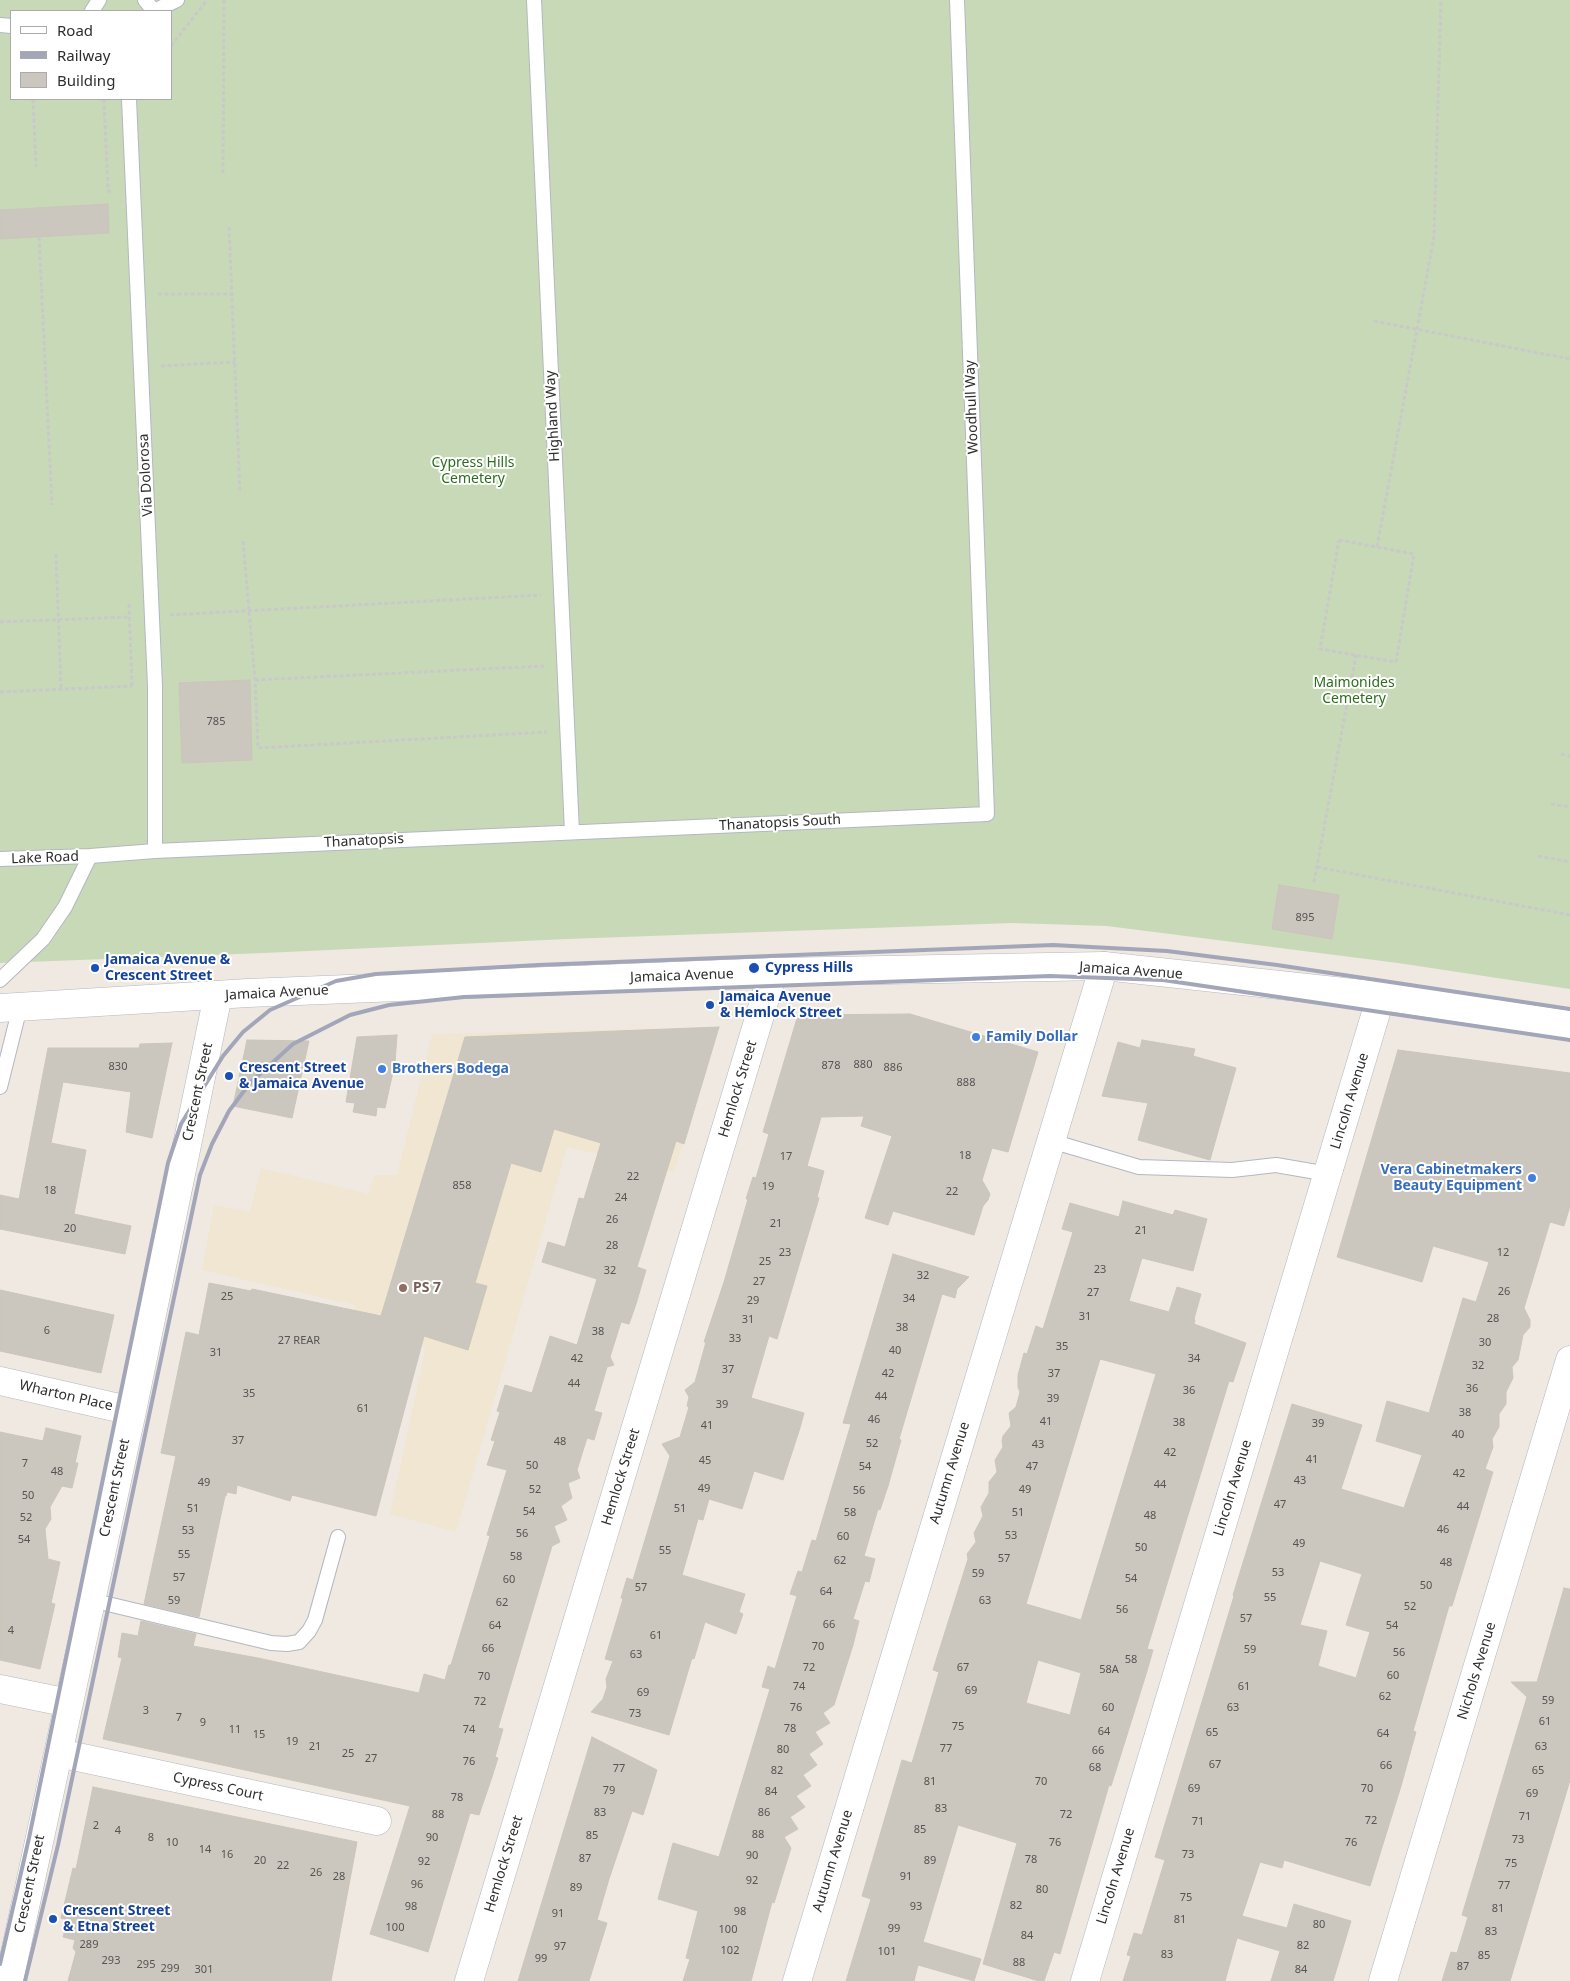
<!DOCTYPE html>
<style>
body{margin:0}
#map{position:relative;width:1570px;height:1981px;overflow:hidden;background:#efe9e1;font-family:"Noto Sans",sans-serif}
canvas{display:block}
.legend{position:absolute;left:10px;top:10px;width:162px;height:90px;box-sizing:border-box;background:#fff;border:1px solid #ababab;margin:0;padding:6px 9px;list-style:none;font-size:15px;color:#2e2e2e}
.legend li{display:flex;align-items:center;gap:10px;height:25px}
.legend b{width:25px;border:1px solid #ababab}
</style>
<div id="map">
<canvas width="1570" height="1981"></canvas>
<ul class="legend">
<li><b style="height:6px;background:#fff"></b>Road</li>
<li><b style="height:6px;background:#a3a6b8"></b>Railway</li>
<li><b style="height:14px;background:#cbc7bf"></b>Building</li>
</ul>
</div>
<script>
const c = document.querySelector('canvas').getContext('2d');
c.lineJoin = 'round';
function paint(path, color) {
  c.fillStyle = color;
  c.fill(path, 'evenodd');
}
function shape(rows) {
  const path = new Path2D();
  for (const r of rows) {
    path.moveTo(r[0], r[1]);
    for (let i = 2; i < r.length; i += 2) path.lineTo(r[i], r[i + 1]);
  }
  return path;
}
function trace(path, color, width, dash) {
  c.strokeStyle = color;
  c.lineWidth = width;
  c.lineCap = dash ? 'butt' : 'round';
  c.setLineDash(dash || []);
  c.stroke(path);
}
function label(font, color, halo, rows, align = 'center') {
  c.font = font + ' "Noto Sans",sans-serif';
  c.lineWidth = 4;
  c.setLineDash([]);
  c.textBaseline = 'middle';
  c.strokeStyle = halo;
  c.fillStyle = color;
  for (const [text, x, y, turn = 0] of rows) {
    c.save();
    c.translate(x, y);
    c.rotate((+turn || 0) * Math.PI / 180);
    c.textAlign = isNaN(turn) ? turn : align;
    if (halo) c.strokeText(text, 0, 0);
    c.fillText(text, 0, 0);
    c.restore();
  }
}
const education = shape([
 [719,1027,674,1172,567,1147,456,1532,390,1514,426,1347,350,1329,355,1305,202,1270,214,1205,250,1212,261,1168,369,1194,374,1175,397,1175,432,1034]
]);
const cemetery = shape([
 [0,0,1570,0,1570,989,1398,963,1107,926,1012,923,567,939,264,953,0,963],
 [11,11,171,11,171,99,11,99]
]);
const building = shape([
 [108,204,109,233,0,239,0,210,108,204],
 [250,680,252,760,182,763,179,683,250,680],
 [1279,885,1339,895,1332,939,1272,929,1279,885],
 [910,1014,1038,1052,1008,1152,992,1148,982,1180,990,1194,988,1200,983,1206,974,1235,893,1211,888,1225,865,1218,892,1136,861,1126,864,1116,821,1117,807,1166,824,1171,817,1197,819,1198,777,1339,769,1336,751,1398,804,1413,800,1428,783,1480,754,1471,742,1509,709,1499,703,1520,698,1519,682,1575,745,1594,739,1612,743,1614,736,1634,705,1622,694,1659,692,1658,669,1735,591,1712,603,1699,607,1687,606,1679,613,1661,605,1659,623,1599,621,1598,627,1578,633,1580,670,1456,662,1444,680,1437,689,1407,687,1406,689,1397,685,1390,695,1382,706,1342,704,1342,724,1282,748,1199,746,1199,753,1177,756,1178,769,1134,763,1132,798,1015,910,1014],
 [719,1027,684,1144,676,1141,637,1267,646,1270,636,1304,629,1324,621,1322,610,1357,614,1365,607,1367,594,1411,602,1413,594,1440,587,1438,577,1470,580,1478,568,1483,572,1498,561,1506,567,1520,554,1526,560,1542,552,1546,515,1670,498,1728,503,1729,495,1757,498,1758,491,1780,479,1815,470,1813,428,1952,370,1934,410,1806,103,1739,122,1658,118,1657,122,1633,138,1636,141,1621,196,1634,193,1646,198,1647,258,1658,419,1693,424,1674,445,1680,449,1665,451,1665,490,1536,487,1535,507,1470,487,1465,495,1441,491,1440,500,1412,497,1411,505,1385,532,1393,550,1336,577,1345,597,1279,542,1262,548,1242,565,1247,579,1198,584,1199,601,1143,554,1129,541,1172,511,1163,475,1283,487,1286,468,1350,424,1336,376,1516,292,1495,290,1501,237,1485,236,1494,227,1492,226,1496,225,1496,199,1617,144,1604,176,1456,161,1453,186,1332,199,1335,209,1283,251,1291,252,1289,381,1316,465,1037,719,1027],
 [397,1035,395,1063,385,1108,377,1107,376,1116,353,1112,355,1103,346,1102,357,1037,397,1035],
 [247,1040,309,1041,292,1118,233,1106,247,1040],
 [1142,1040,1195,1049,1193,1056,1236,1068,1210,1160,1138,1140,1148,1103,1102,1096,1118,1042,1140,1048,1142,1040],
 [172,1043,152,1138,126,1132,131,1092,63,1082,51,1143,86,1150,74,1214,131,1226,125,1254,0,1229,0,1195,19,1199,48,1048,139,1048,140,1044,172,1043],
 [1398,1050,1570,1073,1570,1206,1564,1226,1550,1222,1524,1308,1530,1320,1530,1327,1523,1335,1518,1360,1512,1367,1513,1378,1506,1392,1506,1404,1499,1414,1499,1427,1492,1439,1493,1447,1485,1469,1493,1472,1452,1606,1449,1606,1435,1655,1413,1731,1416,1732,1401,1786,1370,1886,1284,1860,1282,1868,1260,1862,1242,1916,1287,1928,1294,1904,1351,1921,1333,1981,1271,1981,1280,1951,1237,1938,1225,1981,1123,1981,1131,1956,1127,1955,1134,1933,1142,1935,1165,1860,1155,1857,1224,1629,1234,1596,1233,1595,1292,1404,1362,1425,1341,1489,1404,1508,1422,1455,1376,1441,1387,1401,1429,1413,1463,1298,1476,1302,1489,1262,1433,1246,1422,1282,1337,1257,1398,1050],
 [1320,1561,1362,1574,1346,1625,1370,1632,1356,1678,1318,1666,1327,1631,1300,1625,1320,1561],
 [1123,1201,1173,1215,1175,1210,1207,1219,1193,1271,1142,1258,1129,1301,1169,1312,1177,1287,1201,1294,1194,1319,1195,1320,1194,1324,1246,1343,1233,1382,1229,1381,1147,1649,1153,1650,1147,1671,1111,1786,1109,1785,1060,1954,1054,1952,1044,1981,1039,1981,983,1964,1017,1843,958,1825,923,1942,981,1959,974,1981,918,1965,914,1981,846,1981,871,1899,862,1896,902,1760,912,1763,924,1723,939,1672,933,1670,968,1559,967,1554,976,1542,974,1533,983,1516,981,1507,989,1493,989,1482,997,1472,995,1460,1003,1447,1002,1441,1003,1436,1011,1426,1009,1413,1016,1407,1020,1392,1018,1387,1018,1375,1024,1353,1027,1354,1036,1326,1043,1329,1073,1232,1062,1229,1070,1203,1119,1217,1123,1201],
 [1100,1359,1156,1374,1081,1620,1026,1604,1100,1359],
 [1038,1660,1081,1673,1070,1715,1026,1703,1038,1660],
 [893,1254,969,1277,957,1289,955,1298,942,1294,899,1439,901,1440,888,1486,880,1510,878,1509,864,1556,875,1559,869,1582,865,1581,853,1619,859,1621,853,1645,834,1705,823,1713,830,1723,815,1732,823,1744,809,1754,817,1765,803,1775,811,1786,796,1796,805,1807,790,1817,798,1829,784,1837,791,1848,774,1903,772,1902,751,1981,683,1981,690,1959,686,1958,698,1911,658,1899,673,1843,719,1857,770,1689,762,1687,768,1666,775,1669,797,1596,790,1594,798,1571,802,1572,812,1540,816,1541,851,1424,843,1423,893,1254],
 [0,1290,114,1315,101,1373,0,1351,0,1290],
 [46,1428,81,1436,75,1463,78,1463,72,1488,62,1486,50,1507,51,1519,45,1529,48,1559,60,1562,51,1603,55,1604,40,1669,0,1660,0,1432,43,1441,46,1428],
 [1564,1588,1570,1589,1570,1780,1510,1981,1442,1981,1451,1952,1457,1953,1468,1917,1462,1915,1527,1697,1511,1682,1537,1682,1564,1588],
 [592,1737,657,1770,650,1793,643,1815,632,1811,609,1879,597,1920,607,1923,589,1981,518,1981,592,1737],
 [93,1787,357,1842,331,1981,68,1981,76,1952,73,1948,75,1940,63,1937,68,1920,61,1918,73,1868,76,1869,93,1787]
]);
const path = shape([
 [171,46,207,0],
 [33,99,36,167],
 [104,99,108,191,112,192],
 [223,173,224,0],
 [229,227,240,492],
 [39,237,52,505],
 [158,294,232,294],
 [1374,321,1570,359],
 [161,366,235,362],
 [1339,540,1414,554,1396,662,1320,649,1339,540],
 [243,541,255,680,258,748,547,732],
 [1377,547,1434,237,1441,0],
 [56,554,61,689],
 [129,604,132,686],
 [170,615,541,595],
 [0,622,129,617],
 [255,680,544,666],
 [0,692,132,686],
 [1561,754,1570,756],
 [1551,804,1570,807],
 [1538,856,1570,862],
 [1317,867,1570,915],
 [1314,882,1356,655]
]);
const service = shape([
 [145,0,154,11],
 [534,0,572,832],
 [92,11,99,0],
 [154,11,177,0],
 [0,25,11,26],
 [129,99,155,686,155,851],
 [0,859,90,856,155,851,987,814,957,0],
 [0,980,43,939,65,907,90,856],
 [0,1087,20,1007],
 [1051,1141,1139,1167,1232,1170,1276,1165,1328,1174],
 [91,1600,271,1643,287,1644,299,1642,309,1631,315,1620,338,1537]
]);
const minor = shape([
 [0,1381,132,1411],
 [0,1689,69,1703],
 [59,1753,377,1821],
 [9,1981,132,1411,218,995],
 [469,1981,773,972],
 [797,1981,1104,966],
 [1085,1981,1381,996],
 [1383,1981,1570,1360]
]);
const secondary = shape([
 [0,1008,248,993,773,972,1104,966,1381,996,1570,1025]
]);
const rail = shape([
 [0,1964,29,1838,168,1163,181,1124,223,1056,243,1032,270,1010,336,981,376,974,538,965,1053,945,1167,951,1277,965,1570,1009],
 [25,1981,58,1845,200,1175,212,1144,229,1111,250,1083,293,1044,350,1015,389,1005,464,997,1050,976,1163,980,1570,1040]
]);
const markers = [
 [95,968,5,"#1a4fb4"],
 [754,968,6,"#1a4fb4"],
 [710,1005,5,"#1a4fb4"],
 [976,1037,5,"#3f7fe0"],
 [382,1069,5,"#3f7fe0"],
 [229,1076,5,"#1a4fb4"],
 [1532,1178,5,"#3f7fe0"],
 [403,1288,5,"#8d6e63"],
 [53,1919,5,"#1a4fb4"]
];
const numberNames = [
 ["785",216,722],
 ["895",1305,918],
 ["880",863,1065],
 ["878",831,1066],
 ["830",118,1067],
 ["886",893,1068],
 ["888",966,1083],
 ["18",965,1156],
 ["17",786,1157],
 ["22",633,1177],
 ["858",462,1186],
 ["19",768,1187],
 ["18",50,1191],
 ["22",952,1192],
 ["24",621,1198],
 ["26",612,1220],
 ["21",776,1224],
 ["20",70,1229],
 ["21",1141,1231],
 ["28",612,1246],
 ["23",785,1253],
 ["12",1503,1253],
 ["25",765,1262],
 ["23",1100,1270],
 ["32",610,1271],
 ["32",923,1276],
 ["27",759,1282],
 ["26",1504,1292],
 ["27",1093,1293],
 ["25",227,1297],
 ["34",909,1299],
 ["29",753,1301],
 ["31",1085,1317],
 ["28",1493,1319],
 ["31",748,1320],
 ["38",902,1328],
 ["6",47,1331],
 ["38",598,1332],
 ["33",735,1339],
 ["27 REAR",299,1341],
 ["30",1485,1343],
 ["35",1062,1347],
 ["40",895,1351],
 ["31",216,1353],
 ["42",577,1359],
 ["34",1194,1359],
 ["32",1478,1366],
 ["37",728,1370],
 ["42",888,1374],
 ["37",1054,1374],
 ["44",574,1384],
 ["36",1472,1389],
 ["36",1189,1391],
 ["35",249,1394],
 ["44",881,1397],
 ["39",1053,1399],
 ["39",722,1405],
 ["61",363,1409],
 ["38",1465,1413],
 ["46",874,1420],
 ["41",1046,1422],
 ["38",1179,1423],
 ["39",1318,1424],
 ["41",707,1426],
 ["40",1458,1435],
 ["37",238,1441],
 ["48",560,1442],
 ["52",872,1444],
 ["43",1038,1445],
 ["42",1170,1453],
 ["41",1312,1460],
 ["45",705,1461],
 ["7",25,1464],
 ["50",532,1466],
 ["54",865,1467],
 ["47",1032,1467],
 ["48",57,1472],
 ["42",1459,1474],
 ["43",1300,1481],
 ["49",204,1483],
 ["44",1160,1485],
 ["49",704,1489],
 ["52",535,1490],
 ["49",1025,1490],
 ["56",859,1491],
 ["50",28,1496],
 ["47",1280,1505],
 ["44",1463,1507],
 ["51",193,1509],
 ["51",680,1509],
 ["54",529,1512],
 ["58",850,1513],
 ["51",1018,1513],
 ["48",1150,1516],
 ["52",26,1518],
 ["46",1443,1530],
 ["53",188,1531],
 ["56",522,1534],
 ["53",1011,1536],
 ["60",843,1537],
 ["54",24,1540],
 ["49",1299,1544],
 ["50",1141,1548],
 ["55",665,1551],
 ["55",184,1555],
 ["58",516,1557],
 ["57",1004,1559],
 ["62",840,1561],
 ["48",1446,1563],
 ["53",1278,1573],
 ["59",978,1574],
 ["57",179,1578],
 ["54",1131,1579],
 ["60",509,1580],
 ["50",1426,1586],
 ["57",641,1588],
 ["64",826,1592],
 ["55",1270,1598],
 ["59",174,1601],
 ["63",985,1601],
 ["62",502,1603],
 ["52",1410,1607],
 ["56",1122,1610],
 ["57",1246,1619],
 ["66",829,1625],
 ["64",495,1626],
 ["54",1392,1626],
 ["4",11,1631],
 ["61",656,1636],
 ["70",818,1647],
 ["66",488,1649],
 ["59",1250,1650],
 ["56",1399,1653],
 ["63",636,1655],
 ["58",1131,1660],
 ["72",809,1668],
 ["67",963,1668],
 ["58A",1109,1670],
 ["60",1393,1676],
 ["70",484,1677],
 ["74",799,1687],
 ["61",1244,1687],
 ["69",971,1691],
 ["69",643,1693],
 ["62",1385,1697],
 ["59",1548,1701],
 ["72",480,1702],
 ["76",796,1708],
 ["60",1108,1708],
 ["63",1233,1708],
 ["3",146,1711],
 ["73",635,1714],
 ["7",179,1718],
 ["61",1545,1722],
 ["9",203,1723],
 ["75",958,1727],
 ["78",790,1729],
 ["11",235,1730],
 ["74",469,1730],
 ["64",1104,1732],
 ["65",1212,1733],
 ["64",1383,1734],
 ["15",259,1735],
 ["19",292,1742],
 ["21",315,1747],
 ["63",1541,1747],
 ["77",946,1749],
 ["80",783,1750],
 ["66",1098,1751],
 ["25",348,1754],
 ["27",371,1759],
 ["76",469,1762],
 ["67",1215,1765],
 ["66",1386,1766],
 ["68",1095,1768],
 ["77",619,1769],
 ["82",777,1771],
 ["65",1538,1771],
 ["81",930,1782],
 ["70",1041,1782],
 ["69",1194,1789],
 ["70",1367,1789],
 ["79",609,1791],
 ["84",771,1792],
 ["69",1532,1794],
 ["78",457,1798],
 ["83",941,1809],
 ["83",600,1813],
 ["86",764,1813],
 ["88",438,1815],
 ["72",1066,1815],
 ["71",1525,1817],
 ["72",1371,1821],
 ["71",1198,1822],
 ["2",96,1826],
 ["85",920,1830],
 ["4",118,1831],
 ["88",758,1835],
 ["85",592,1836],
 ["8",151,1838],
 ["90",432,1838],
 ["73",1518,1840],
 ["10",172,1843],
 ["76",1055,1843],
 ["76",1351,1843],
 ["14",205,1850],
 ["16",227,1855],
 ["73",1188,1855],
 ["90",752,1856],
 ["87",585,1859],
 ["78",1031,1860],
 ["20",260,1861],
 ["89",930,1861],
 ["92",424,1862],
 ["75",1511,1864],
 ["22",283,1866],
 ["26",316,1873],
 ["28",339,1877],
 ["91",906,1877],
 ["92",752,1881],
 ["96",417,1885],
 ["77",1504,1886],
 ["89",576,1888],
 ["80",1042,1890],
 ["75",1186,1898],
 ["82",1016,1906],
 ["98",411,1907],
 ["93",916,1907],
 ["81",1498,1909],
 ["98",740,1912],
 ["91",558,1914],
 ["81",1180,1920],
 ["80",1319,1925],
 ["100",395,1928],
 ["99",894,1929],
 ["100",728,1930],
 ["83",1491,1932],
 ["84",1027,1936],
 ["289",89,1945],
 ["82",1303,1946],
 ["97",560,1947],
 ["102",730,1951],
 ["101",887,1952],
 ["83",1167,1955],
 ["85",1484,1956],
 ["99",541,1959],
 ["293",111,1961],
 ["88",1019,1963],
 ["295",146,1965],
 ["87",1463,1967],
 ["299",170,1969],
 ["301",204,1970],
 ["84",1301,1970]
];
const streetNames = [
 ["Woodhull Way",972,407,-92],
 ["Highland Way",553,416,-93],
 ["Via Dolorosa",146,475,-93],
 ["Thanatopsis South",780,823,-3],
 ["Thanatopsis",364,841,-3],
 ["Lake Road",45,858,-2],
 ["Jamaica Avenue",1131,971,4],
 ["Jamaica Avenue",682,976,-2],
 ["Jamaica Avenue",277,993,-3],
 ["Hemlock Street",738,1089,-73],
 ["Crescent Street",198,1092,-78],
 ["Lincoln Avenue",1350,1101,-73],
 ["Wharton Place",66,1396,13],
 ["Autumn Avenue",950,1473,-73],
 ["Hemlock Street",621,1477,-73],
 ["Crescent Street",115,1488,-78],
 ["Lincoln Avenue",1233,1488,-73],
 ["Nichols Avenue",1477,1671,-73],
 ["Cypress Court",218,1787,12],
 ["Autumn Avenue",833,1861,-73],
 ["Hemlock Street",504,1864,-73],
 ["Lincoln Avenue",1116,1876,-73],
 ["Crescent Street",30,1884,-78]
];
const parkNames = [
 ["Cypress Hills",473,463],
 ["Cemetery",473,479],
 ["Maimonides",1354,683],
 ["Cemetery",1354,699]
];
const transitNames = [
 ["Jamaica Avenue &",105,960],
 ["Crescent Street",105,976],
 ["Cypress Hills",765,968],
 ["Jamaica Avenue",720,997],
 ["& Hemlock Street",720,1013],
 ["Crescent Street",239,1068],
 ["& Jamaica Avenue",239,1084],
 ["Crescent Street",63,1911],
 ["& Etna Street",63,1927]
];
const shopNames = [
 ["Family Dollar",986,1037],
 ["Brothers Bodega",392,1069],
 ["Vera Cabinetmakers",1522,1170,"right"],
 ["Beauty Equipment",1522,1186,"right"]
];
const educationNames = [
 ["PS 7",413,1288]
];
paint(education, '#f0e6d1');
paint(cemetery, '#c8d9b8');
paint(building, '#cbc7bf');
trace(building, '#cbc5ba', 1);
trace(service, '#b4b7c1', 16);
trace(minor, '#b4b7c1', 29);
trace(secondary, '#b4b7c1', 29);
trace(path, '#c9c9c9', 3, [4, 2.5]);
trace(service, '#fff', 14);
trace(minor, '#fff', 28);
trace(secondary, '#fff', 28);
trace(rail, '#a3a6b8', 4);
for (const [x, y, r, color] of markers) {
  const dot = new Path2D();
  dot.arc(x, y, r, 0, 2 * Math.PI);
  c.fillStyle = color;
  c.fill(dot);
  trace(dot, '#fff', 2);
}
label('11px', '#555452', null, numberNames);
label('14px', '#2e2e2e', '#fff', streetNames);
label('14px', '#2c6e1b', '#fff', parkNames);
label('bold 14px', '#164399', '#fff', transitNames, 'left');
label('bold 14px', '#366cbe', '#fff', shopNames, 'left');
label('bold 14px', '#785e54', '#fff', educationNames, 'left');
</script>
